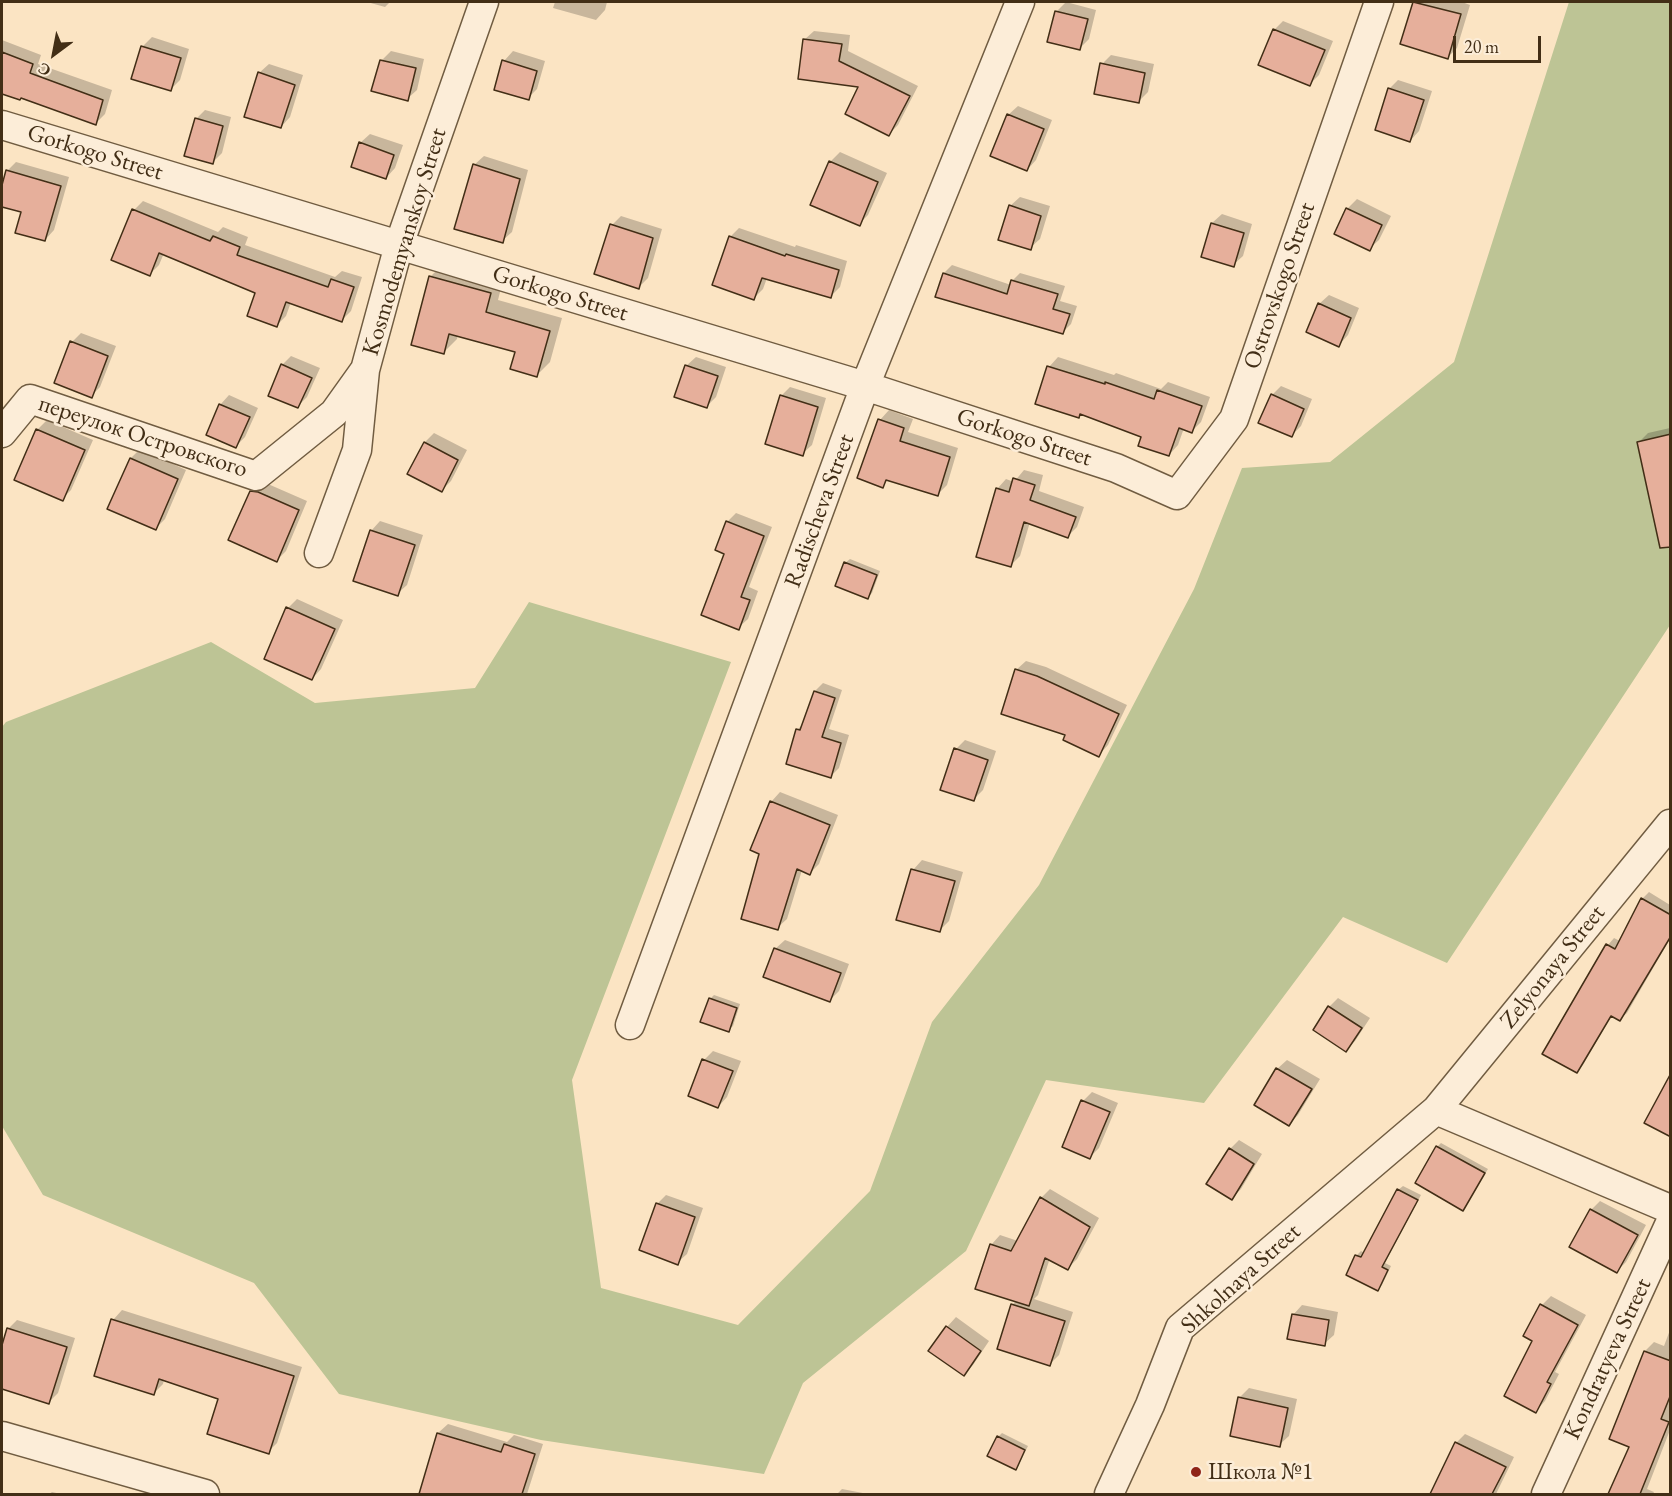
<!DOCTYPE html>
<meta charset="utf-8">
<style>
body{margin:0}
#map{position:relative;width:1672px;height:1496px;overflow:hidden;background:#fbe4c3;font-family:"EB Garamond",serif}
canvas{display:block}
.frame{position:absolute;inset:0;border:3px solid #422e16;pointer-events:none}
.north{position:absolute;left:24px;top:24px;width:60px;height:60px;-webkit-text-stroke:4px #fcedd8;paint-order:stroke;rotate:212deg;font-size:16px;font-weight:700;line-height:24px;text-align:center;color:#422e16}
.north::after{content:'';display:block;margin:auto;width:21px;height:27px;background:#422e16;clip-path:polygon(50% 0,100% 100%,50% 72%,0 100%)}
.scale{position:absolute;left:1453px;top:36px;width:88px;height:27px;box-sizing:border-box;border:3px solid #422e16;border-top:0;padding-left:8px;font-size:18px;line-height:21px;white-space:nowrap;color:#422e16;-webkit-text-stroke:4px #fcedd8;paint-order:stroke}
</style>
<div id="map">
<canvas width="1672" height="1496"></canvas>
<div class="frame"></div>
<div class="north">С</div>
<div class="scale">20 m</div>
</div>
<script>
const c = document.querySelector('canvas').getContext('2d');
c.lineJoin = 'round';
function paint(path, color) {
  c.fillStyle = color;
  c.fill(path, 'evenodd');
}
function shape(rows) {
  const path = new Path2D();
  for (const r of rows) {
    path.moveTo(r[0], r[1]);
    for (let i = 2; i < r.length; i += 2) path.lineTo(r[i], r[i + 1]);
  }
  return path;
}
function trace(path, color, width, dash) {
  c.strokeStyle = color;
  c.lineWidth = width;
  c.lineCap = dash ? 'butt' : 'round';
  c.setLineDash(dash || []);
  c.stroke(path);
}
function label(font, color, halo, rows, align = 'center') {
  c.font = font + ' "EB Garamond",serif';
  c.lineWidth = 5;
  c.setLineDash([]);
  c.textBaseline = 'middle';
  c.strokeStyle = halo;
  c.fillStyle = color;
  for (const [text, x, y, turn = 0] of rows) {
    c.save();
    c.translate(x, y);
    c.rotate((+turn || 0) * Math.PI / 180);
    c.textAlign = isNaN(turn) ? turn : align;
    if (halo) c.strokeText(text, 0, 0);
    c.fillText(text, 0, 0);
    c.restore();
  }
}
const green = shape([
 [1569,2,1670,2,1670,625,1447,963,1343,917,1204,1103,1046,1080,966,1251,803,1383,764,1474,541,1440,339,1394,254,1283,43,1195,2,1126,2,727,6,722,211,642,315,703,475,688,529,602,731,662,572,1080,601,1288,738,1325,870,1191,932,1022,1039,885,1194,589,1242,468,1330,462,1454,362]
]);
const shadow = shape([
 [367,2,390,2,385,7],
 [555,2,607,2,605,10,596,20,553,8],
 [1066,2,1096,10,1089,39,1079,49,1057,11],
 [1415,2,1462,2,1470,5,1457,48,1448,57,1402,43],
 [1283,21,1333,41,1319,75,1310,84,1274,30],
 [814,31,850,35,848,51,918,86,898,125,889,134,860,86,804,40],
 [152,37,189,49,180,80,171,89,133,78,143,46],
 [2,40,41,55,38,64,112,90,105,114,95,124,2,92],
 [391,51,424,59,417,90,407,99,381,61],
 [513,51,545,61,537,89,528,98,504,61],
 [1111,55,1154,64,1148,92,1138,102,1102,64],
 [269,64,303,75,290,117,281,127,259,73],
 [1398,80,1432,91,1419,131,1410,141,1389,89],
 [1018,106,1052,120,1036,160,1027,170,1008,115],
 [205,110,231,117,222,153,213,162,196,119],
 [370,134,403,145,395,168,386,178,360,143],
 [840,152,887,173,868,215,859,224,812,204,831,161],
 [484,156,528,170,512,232,502,241,474,165],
 [16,162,69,177,54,230,45,240,23,211,2,205,2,191,7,171],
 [1020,197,1050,206,1040,239,1030,248,1010,206],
 [1357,199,1391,216,1379,240,1369,249,1336,233,1348,208],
 [143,201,218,232,223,227,248,237,245,245,335,277,342,271,362,277,351,311,342,320,291,302,286,316,277,325,257,292,164,253,159,265,150,274,134,210],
 [1222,214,1252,224,1243,256,1233,265,1203,256,1212,223],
 [621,216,662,229,648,278,639,287,612,225],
 [739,228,795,247,796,245,847,261,840,287,830,297,767,278,763,289,754,298,730,237],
 [443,264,503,280,498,300,562,318,550,362,537,375,517,351,458,335,457,339,444,352,430,277],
 [952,265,1011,285,1012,281,1020,273,1065,286,1060,301,1077,306,1071,324,1063,332,944,273],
 [1329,295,1359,308,1348,335,1339,345,1319,304],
 [81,333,116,346,100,387,91,396,72,342],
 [291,356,320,368,307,397,298,406,282,365],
 [696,357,726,367,716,397,707,406,686,366],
 [1058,357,1114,375,1116,373,1161,389,1168,382,1210,397,1201,422,1192,431,1184,428,1178,445,1169,455,1143,436,1082,413,1079,416,1049,367],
 [1281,386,1312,399,1301,426,1291,436,1272,395],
 [790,387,826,398,812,445,802,454,781,396],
 [229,395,258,408,245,437,236,446,220,405],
 [889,410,913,419,908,432,958,448,947,485,937,495,889,479,882,486,880,420],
 [47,420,93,440,71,490,62,499,16,479,38,429],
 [1670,428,1670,504,1639,442,1648,433],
 [434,433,467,450,451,481,442,490,409,473,425,442],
 [140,449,186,470,165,519,155,529,109,508,131,458],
 [1024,470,1043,475,1039,491,1084,507,1077,527,1068,536,1030,522,1020,556,1011,565,997,489,1006,479,1014,482],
 [260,483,268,484,307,501,286,551,277,560,251,492],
 [736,513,772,527,749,587,758,591,748,619,738,628,725,553,727,522],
 [380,521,423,535,407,585,397,594,371,531],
 [850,559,880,571,872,593,868,597,845,563],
 [297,599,343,620,321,669,312,679,288,608],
 [1026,661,1046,667,1127,705,1108,745,1099,755,1067,734,1016,670],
 [823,683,842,690,829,729,849,735,839,768,831,776,797,730,804,723,815,691],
 [965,740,996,751,983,790,974,799,956,749],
 [780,792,838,815,819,864,810,873,802,870,787,919,777,928,761,853,771,802],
 [922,860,963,872,949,921,939,931,913,870],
 [1649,892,1670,905,1670,939,1627,1013,1620,1019,1612,1015,1583,1065,1576,1072,1544,1053,1608,945,1614,938,1620,941,1642,899],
 [785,940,849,964,839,991,830,1000,775,949],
 [714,995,740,1004,733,1026,728,1030,710,999],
 [1338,998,1370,1018,1355,1041,1346,1050,1329,1007],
 [713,1051,741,1061,727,1097,718,1107,704,1060],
 [1287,1060,1320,1079,1298,1115,1289,1124,1277,1069],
 [1092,1092,1118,1103,1099,1148,1090,1157,1083,1101],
 [1239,1140,1262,1154,1241,1189,1232,1198,1230,1149],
 [1441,1143,1488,1169,1463,1209,1437,1147],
 [1403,1186,1421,1195,1385,1263,1391,1266,1382,1285,1378,1289,1348,1274,1357,1255,1361,1251,1365,1253,1398,1190],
 [1050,1189,1099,1218,1077,1259,1068,1268,1050,1258,1038,1295,1034,1299,1073,1312,1059,1355,1050,1364,1012,1305,1017,1300,991,1245,1000,1235,1018,1241,1041,1198],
 [666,1195,703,1208,687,1254,677,1263,657,1204],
 [1600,1201,1646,1225,1626,1262,1617,1271,1591,1210],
 [1551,1296,1586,1315,1555,1372,1559,1374,1545,1401,1536,1411,1534,1340,1542,1305],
 [1302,1305,1338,1312,1334,1335,1324,1344,1293,1315],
 [122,1310,302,1367,277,1443,268,1452,220,1398,164,1379,163,1384,154,1393,113,1320],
 [956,1317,989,1341,973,1365,964,1374,931,1350,947,1327],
 [17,1320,75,1338,58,1393,49,1402,2,1387,2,1350,8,1329],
 [1670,1330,1670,1405,1669,1410,1670,1411,1670,1430,1647,1489,1654,1492,1653,1494,1610,1494,1631,1446,1611,1438,1645,1351,1654,1342,1664,1346],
 [1249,1388,1297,1399,1289,1436,1279,1445,1240,1397],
 [448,1424,507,1442,514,1435,543,1444,527,1494,420,1494,438,1433],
 [1002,1433,1028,1446,1019,1464,1015,1468,998,1437],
 [1465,1434,1514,1457,1496,1494,1431,1494,1456,1443],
 [842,1489,868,1494,837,1494],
 [52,1492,61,1494,49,1494]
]);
const building = shape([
 [1413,2,1461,14,1448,59,1400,44,1413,2],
 [1055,11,1088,19,1080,50,1047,42,1055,11],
 [1273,29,1325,50,1310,86,1258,65,1273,29],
 [803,39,842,44,839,61,910,96,889,136,845,114,858,87,798,79,803,39],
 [141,46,181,58,171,91,131,79,141,46],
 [2,52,33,64,30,73,103,100,96,125,21,98,20,100,2,94,2,52],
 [380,60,416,68,408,101,371,91,380,60],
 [502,60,537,71,529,100,494,90,502,60],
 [1100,63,1145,73,1139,103,1094,94,1100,63],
 [258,72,295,85,281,128,244,117,258,72],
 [1388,88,1424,100,1410,142,1375,130,1388,88],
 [1007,114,1044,129,1027,171,990,156,1007,114],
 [195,118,223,126,213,164,184,156,195,118],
 [359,142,394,155,386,179,351,167,359,142],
 [829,161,878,182,860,226,810,205,829,161],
 [473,164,520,179,503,243,454,229,473,164],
 [6,170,61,186,45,241,15,233,21,212,2,207,2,185,6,170],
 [1009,205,1041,216,1031,250,998,240,1009,205],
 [1346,208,1382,225,1370,251,1334,234,1346,208],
 [132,209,210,241,213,236,240,247,237,255,328,287,331,279,354,287,342,322,286,302,277,327,247,316,255,293,159,253,150,276,111,260,132,209],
 [1211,223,1244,233,1234,267,1201,257,1211,223],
 [610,224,653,238,639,289,594,274,610,224],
 [729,236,785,256,786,254,839,270,831,298,762,278,754,300,712,285,729,236],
 [943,273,1007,294,1011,280,1058,294,1053,309,1070,314,1063,334,935,297,943,273],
 [429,276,491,293,486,312,550,331,537,377,510,369,515,352,449,334,444,354,411,345,429,276],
 [1318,303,1351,318,1339,347,1306,332,1318,303],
 [70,341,108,356,92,398,54,383,70,341],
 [281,364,312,378,298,408,268,396,281,364],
 [685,365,718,376,707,408,674,397,685,365],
 [1047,366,1105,384,1105,382,1154,399,1157,390,1202,406,1192,433,1179,428,1169,456,1138,446,1141,437,1080,414,1079,418,1035,404,1047,366],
 [1271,394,1304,409,1292,437,1258,423,1271,394],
 [780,395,818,407,803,456,765,444,780,395],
 [219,404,250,417,236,448,206,435,219,404],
 [878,419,904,428,900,441,950,457,938,496,886,480,883,488,857,478,878,419],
 [36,429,85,450,63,501,14,480,36,429],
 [1671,434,1671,547,1660,548,1637,442,1671,434],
 [424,442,458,460,442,492,407,474,424,442],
 [130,458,178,479,156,530,107,509,130,458],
 [1013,478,1035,485,1030,500,1076,517,1068,538,1024,522,1011,567,976,557,996,488,1009,492,1013,478],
 [250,491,258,492,299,510,277,562,228,540,250,491],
 [726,521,764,536,741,597,750,600,739,630,701,615,724,554,715,550,726,521],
 [370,530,415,545,398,596,353,581,370,530],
 [844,562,877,575,868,599,835,586,844,562],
 [286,607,335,629,312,680,264,659,286,607],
 [1015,669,1037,676,1119,714,1099,757,1063,740,1065,735,1001,714,1015,669],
 [814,691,835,698,822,737,841,743,831,778,786,764,796,729,800,730,814,691],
 [954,748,988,760,974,801,940,790,954,748],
 [770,801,830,825,810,875,797,869,778,930,741,919,759,854,750,850,770,801],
 [911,869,955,881,940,932,896,920,911,869],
 [1641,898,1671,915,1671,936,1620,1021,1611,1016,1577,1073,1542,1054,1606,944,1615,949,1641,898],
 [774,948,841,973,830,1002,763,977,774,948],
 [709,998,737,1008,729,1032,700,1022,709,998],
 [1328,1006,1362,1028,1346,1052,1313,1030,1328,1006],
 [702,1059,733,1071,718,1108,688,1096,702,1059],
 [1276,1068,1312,1089,1289,1126,1254,1105,1276,1068],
 [1671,1073,1671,1137,1644,1123,1671,1073],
 [1081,1100,1110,1112,1090,1159,1062,1147,1081,1100],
 [1436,1146,1485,1173,1463,1211,1415,1183,1436,1146],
 [1229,1148,1254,1164,1232,1200,1206,1184,1229,1148],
 [1397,1189,1418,1200,1382,1267,1388,1270,1378,1291,1346,1275,1355,1255,1361,1257,1397,1189],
 [1040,1197,1090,1227,1068,1270,1045,1258,1029,1306,975,1289,990,1244,1011,1251,1040,1197],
 [656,1203,695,1217,678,1265,639,1250,656,1203],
 [1590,1209,1638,1235,1617,1273,1569,1247,1590,1209],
 [1011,1304,1065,1321,1050,1366,997,1349,1011,1304],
 [1540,1304,1578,1325,1547,1382,1551,1384,1536,1413,1504,1396,1532,1341,1523,1336,1540,1304],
 [1292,1314,1329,1320,1325,1346,1287,1339,1292,1314],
 [111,1319,294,1376,269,1454,207,1434,218,1399,159,1379,154,1395,94,1376,111,1319],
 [946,1326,981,1351,964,1376,928,1351,946,1326],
 [7,1328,67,1347,49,1404,2,1389,2,1345,7,1328],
 [1644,1351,1671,1361,1671,1394,1661,1419,1669,1422,1640,1494,1608,1494,1629,1447,1609,1439,1644,1351],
 [1238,1397,1288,1408,1280,1447,1230,1436,1238,1397],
 [437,1433,501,1452,504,1444,535,1454,522,1494,419,1494,437,1433],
 [997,1436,1025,1450,1016,1470,987,1456,997,1436],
 [1455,1442,1506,1467,1492,1494,1430,1494,1455,1442]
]);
const street = shape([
 [2,125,865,386,1116,468,1177,495,1234,419,1379,2],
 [2,433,30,399,256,476,334,413,364,371],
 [319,553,357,450,365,370,399,245,484,2],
 [630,1025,865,386,1020,2],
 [1436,1110,1670,1209],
 [2,1436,205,1494],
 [1109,1494,1150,1405,1180,1328,1436,1110,1670,824],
 [1546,1494,1670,1223]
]);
const markers = [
 [1196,1472,6,"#8f2418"]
];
const streetNames = [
 ["Gorkogo Street",95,153,17],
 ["Kosmodemyanskoy Street",405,242,-73],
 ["Ostrovskogo Street",1280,286,-71],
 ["Gorkogo Street",560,294,17],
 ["переулок Островского",143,437,18],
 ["Gorkogo Street",1024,438,18],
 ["Radischeva Street",820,511,-70],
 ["Zelyonaya Street",1553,967,-51],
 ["Shkolnaya Street",1241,1279,-42],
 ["Kondratyeva Street",1608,1359,-65]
];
const poiNames = [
 ["Школа №1",1208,1472]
];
paint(green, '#bdc495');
paint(shadow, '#0003');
paint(building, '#e6af9b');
trace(building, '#422e16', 1.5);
trace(street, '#705c41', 31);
trace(street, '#fcedd8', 28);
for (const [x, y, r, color] of markers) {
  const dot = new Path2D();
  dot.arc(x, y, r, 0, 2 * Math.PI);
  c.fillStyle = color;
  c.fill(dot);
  trace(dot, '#fcedd8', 2);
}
label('24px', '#422e16', '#fcedd8', streetNames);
label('24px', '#422e16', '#fcedd8', poiNames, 'left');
</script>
